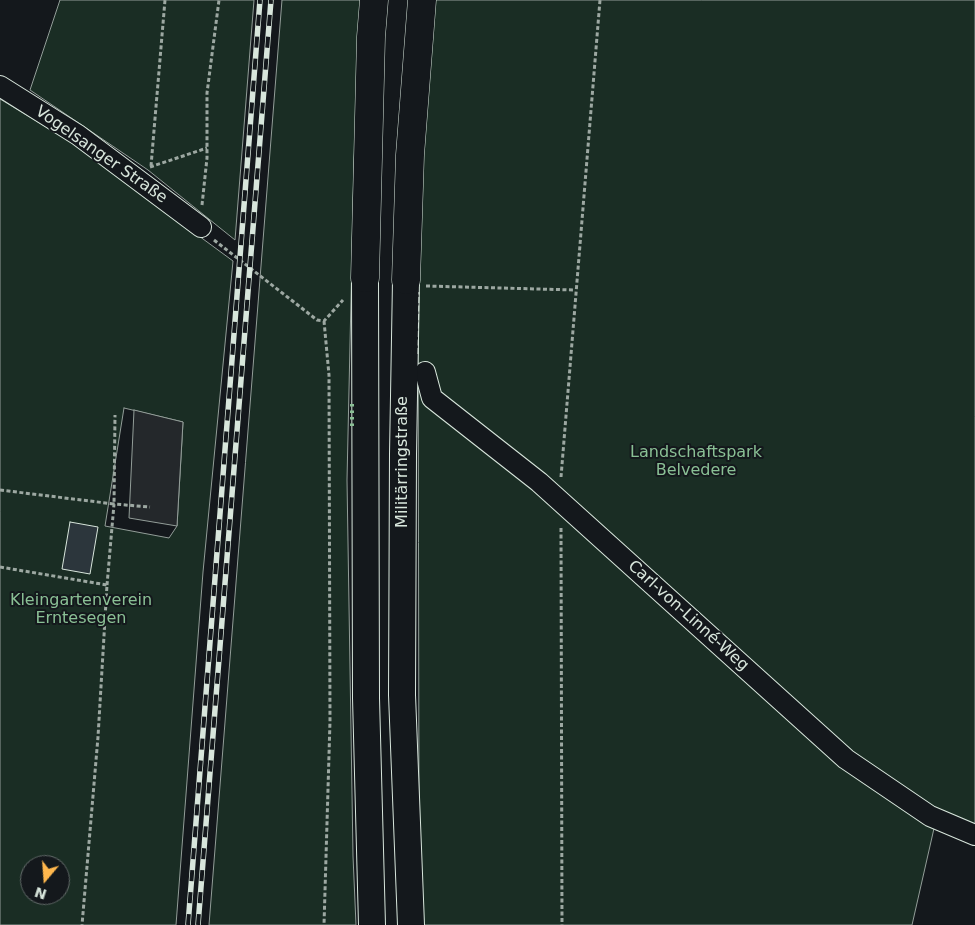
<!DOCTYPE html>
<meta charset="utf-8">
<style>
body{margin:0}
#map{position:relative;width:975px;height:925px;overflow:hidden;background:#14181c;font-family:"DejaVu Sans",sans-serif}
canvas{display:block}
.north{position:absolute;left:20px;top:855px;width:50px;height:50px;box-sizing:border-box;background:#14181c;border:1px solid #626a69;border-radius:50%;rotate:198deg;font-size:14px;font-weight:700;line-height:20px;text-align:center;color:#d8e6dc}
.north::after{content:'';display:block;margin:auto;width:18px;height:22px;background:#ffb74d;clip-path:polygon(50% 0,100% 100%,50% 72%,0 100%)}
</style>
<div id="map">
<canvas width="975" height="925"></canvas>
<div class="north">N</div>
</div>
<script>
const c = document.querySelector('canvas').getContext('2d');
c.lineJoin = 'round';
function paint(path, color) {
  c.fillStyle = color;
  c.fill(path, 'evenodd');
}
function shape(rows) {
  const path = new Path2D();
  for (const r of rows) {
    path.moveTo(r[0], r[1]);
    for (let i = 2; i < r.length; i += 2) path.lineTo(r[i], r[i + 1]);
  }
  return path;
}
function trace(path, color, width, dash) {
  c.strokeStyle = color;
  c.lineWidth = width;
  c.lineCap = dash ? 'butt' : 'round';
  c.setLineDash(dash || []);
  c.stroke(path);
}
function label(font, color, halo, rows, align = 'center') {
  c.font = font + ' "DejaVu Sans",sans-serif';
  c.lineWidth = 4;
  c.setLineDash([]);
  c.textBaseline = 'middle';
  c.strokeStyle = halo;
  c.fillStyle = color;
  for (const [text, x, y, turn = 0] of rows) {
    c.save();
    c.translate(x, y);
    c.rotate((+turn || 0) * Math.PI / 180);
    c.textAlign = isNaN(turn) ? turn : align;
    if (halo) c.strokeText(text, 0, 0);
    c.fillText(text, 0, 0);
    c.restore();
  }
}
const green = shape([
 [60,0,254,0,235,240,148,170,30,90,60,0],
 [282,0,362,0,354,163,347,480,353,856,356,925,209,925,282,0],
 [428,0,975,0,975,833,935,824,912,925,423,925,419,809,418,276,428,0],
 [0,99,71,142,233,261,203,572,176,925,0,925,0,99],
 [124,408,183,422,177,526,169,538,105,526,124,408],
 [30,865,60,865,60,895,30,895,30,865]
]);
const parking = shape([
 [134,410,183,422,177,526,129,518,134,410]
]);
const building = shape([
 [70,522,98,527,90,574,62,569,70,522]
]);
const path = shape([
 [151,166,165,0],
 [150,167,207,148],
 [202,205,207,158,207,93,219,0],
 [214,240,317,320,324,321,343,300],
 [426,286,575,290],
 [324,321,329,375,330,721,324,925],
 [561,477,600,0],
 [0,490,114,504,115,415],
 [561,528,562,925],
 [0,567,107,585,98,737,82,925],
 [107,585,114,504,150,507]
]);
const minor = shape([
 [0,86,78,135,201,227],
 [425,372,432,398,539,482,846,759,930,816,975,835]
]);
const major = shape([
 [365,278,366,698,372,925],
 [406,280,403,454,402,695,411,925]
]);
const highway = shape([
 [365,278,371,37,374,0],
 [406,280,410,155,422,0]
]);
const rail = shape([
 [188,925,260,0],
 [198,925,271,0]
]);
const hedge = shape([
 [352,426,352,400]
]);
const fence = shape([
 [418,354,419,292]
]);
const streetNames = [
 ["Vogelsanger Straße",101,155,35],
 ["Militärringstraße",403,462,-90],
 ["Carl-von-Linné-Weg",688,616,42]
];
const parkNames = [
 ["Landschaftspark",696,453],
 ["Belvedere",696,471],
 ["Kleingartenverein",81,601],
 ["Erntesegen",81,619]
];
paint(green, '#1a2d24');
trace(green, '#939e99', 1);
paint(parking, '#24282b');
trace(parking, '#939e99', 1);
paint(building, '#2c363c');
trace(building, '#d8e6dc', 1);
trace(minor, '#d8e6dc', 22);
trace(major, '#d8e6dc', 28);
trace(highway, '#d8e6dc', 29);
trace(path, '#9da8a2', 3, [4, 2.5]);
trace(minor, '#14181c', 20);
trace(major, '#14181c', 26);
trace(highway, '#14181c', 28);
trace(rail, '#d8e6dc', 5.5);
trace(rail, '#14181c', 4, [11]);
trace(hedge, '#8ac095', 4, [2.5, 4]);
trace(fence, '#d8e6dc', 1, [6, 2.5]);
label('16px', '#d8e6dc', '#14181c', streetNames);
label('16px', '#8ac095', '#14181c', parkNames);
</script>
